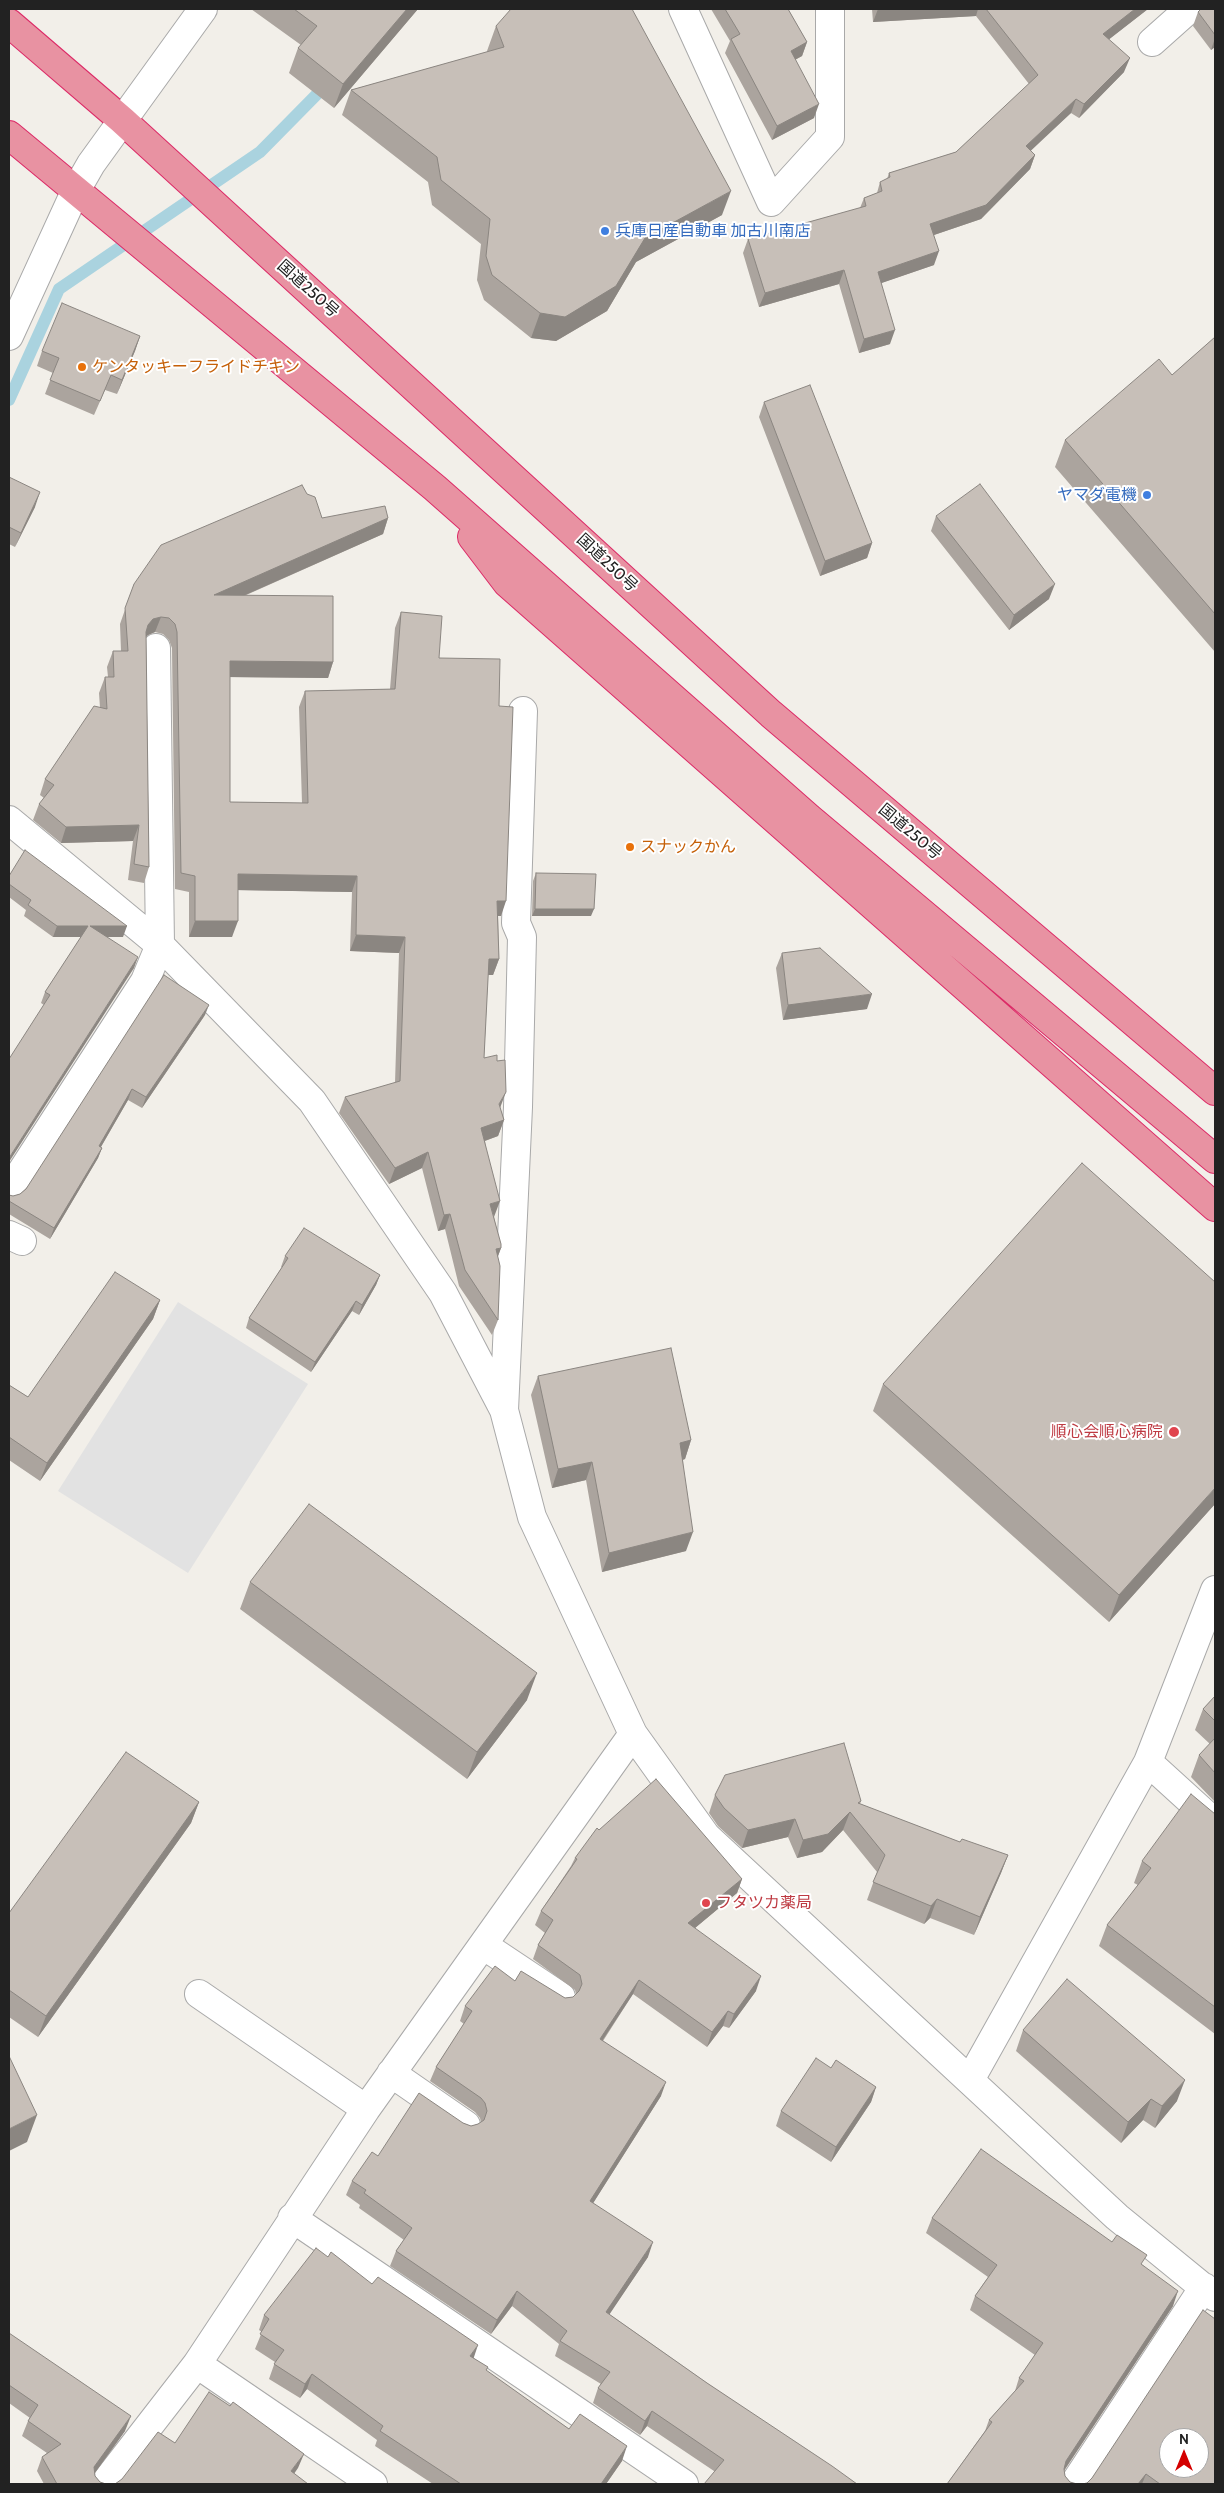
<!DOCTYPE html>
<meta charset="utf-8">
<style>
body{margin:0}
#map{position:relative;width:1224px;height:2493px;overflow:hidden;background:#f2efe9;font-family:Cabin,sans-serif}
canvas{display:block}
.frame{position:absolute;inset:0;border:10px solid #222;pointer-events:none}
.north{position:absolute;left:1159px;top:2428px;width:50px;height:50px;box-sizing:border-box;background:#fff;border:1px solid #a7a7a7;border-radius:50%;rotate:0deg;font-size:14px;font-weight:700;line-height:20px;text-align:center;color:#222}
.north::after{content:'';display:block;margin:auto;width:18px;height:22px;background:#d40000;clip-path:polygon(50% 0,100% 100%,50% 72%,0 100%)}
</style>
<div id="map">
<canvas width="1224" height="2493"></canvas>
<div class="frame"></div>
<div class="north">N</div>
</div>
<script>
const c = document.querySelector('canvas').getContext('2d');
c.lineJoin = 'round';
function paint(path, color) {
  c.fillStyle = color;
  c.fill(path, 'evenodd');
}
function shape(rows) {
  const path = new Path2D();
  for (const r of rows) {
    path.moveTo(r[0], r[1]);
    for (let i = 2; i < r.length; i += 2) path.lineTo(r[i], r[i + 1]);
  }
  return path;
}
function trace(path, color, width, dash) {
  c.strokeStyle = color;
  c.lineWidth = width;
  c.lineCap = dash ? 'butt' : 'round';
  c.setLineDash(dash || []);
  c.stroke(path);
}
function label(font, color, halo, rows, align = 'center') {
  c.font = font + ' Cabin,"Noto Sans JP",sans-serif';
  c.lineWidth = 4;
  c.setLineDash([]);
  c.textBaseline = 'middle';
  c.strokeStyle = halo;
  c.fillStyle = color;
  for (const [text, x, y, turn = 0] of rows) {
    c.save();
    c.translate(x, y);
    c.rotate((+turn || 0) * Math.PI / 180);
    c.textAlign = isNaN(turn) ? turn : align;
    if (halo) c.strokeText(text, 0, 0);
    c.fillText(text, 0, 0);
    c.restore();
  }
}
const parking = shape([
 [178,1302,308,1384,188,1573,58,1491]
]);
const stream = shape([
 [9,400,59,289,260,152,328,83]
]);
const minor = shape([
 [683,9,771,202,830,137,830,9],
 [1152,42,1189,9],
 [9,336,75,192,91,164,203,9],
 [9,820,160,945,312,1101,443,1293,504,1410,532,1517,633,1734,706,1836,1117,2217,1215,2297],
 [9,1191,145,981,160,945,156,648],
 [9,1235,22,1241],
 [504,1410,518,1107,522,937,516,923,523,711],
 [1148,1762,1215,1823],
 [483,1945,561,1997],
 [199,1994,366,2109],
 [391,2073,466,2125],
 [970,2080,1148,1762,1215,1590],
 [292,2218,684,2484],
 [197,2364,373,2484],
 [104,2484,197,2364,366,2109,633,1734],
 [1074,2484,1204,2287]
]);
const highway = shape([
 [9,23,122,120,771,714,1215,1091],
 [9,135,435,488,809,818,1215,1159],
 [472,537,507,583,1215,1207]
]);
const wall = shape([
 [251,9,418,9,334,108,289,73,298,48,301,45],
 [711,9,788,9,807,42,802,56,795,60,814,118,772,140,725,53,730,41],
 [872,9,1148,9,1109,39,1124,72,1079,118,1071,113,1030,150,1035,155,1030,169,981,219,934,235,934,265,881,283,890,344,859,353,839,284,759,307,743,253,748,239,860,208,864,198,877,193,880,182,887,179,889,173,956,152,1029,84,976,16,873,22],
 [1215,9,1215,47,1211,50,1193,26,1198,12],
 [496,26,722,215,636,262,607,311,556,341,531,338,484,300,477,280,481,244,432,205,428,182,342,115,351,90,487,52,487,51],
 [140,336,135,351,117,394,105,390,94,415,45,394,53,373,37,366,42,351],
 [1215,337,1215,652,1055,467,1065,440,1172,375],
 [764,402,872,543,867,558,820,576,759,417],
 [9,477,35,507,15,547,9,544],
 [307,494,322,518,388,518,383,534,244,596,333,662,328,678,230,677,230,802,302,803,299,707,305,691,390,689,395,628,401,612,439,658,499,706,501,916,498,916,499,959,493,975,488,975,484,1058,504,1120,498,1136,485,1141,494,1217,501,1248,498,1256,498,1320,492,1335,459,1286,445,1229,438,1231,422,1168,389,1184,339,1113,345,1097,395,1083,399,953,350,951,352,892,238,890,232,937,189,937,189,892,175,889,172,648,169,640,163,634,155,632,148,635,146,636,149,867,144,883,128,880,133,841,61,843,33,820,39,804,44,798,40,795,45,779,100,708,99,693,105,677,108,677,107,667,113,651,121,651,120,624,134,584],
 [936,516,1049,599,1009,630,931,531],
 [536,873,591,916,532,916,533,881],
 [9,876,123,937,107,937,134,968,44,1005,41,1003,45,992,81,937,53,937,24,916,26,910,9,897],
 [782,953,867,1009,783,1020,776,968],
 [205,1015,142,1108,128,1100,101,1147,102,1148,98,1158,50,1239,9,1214,9,1195,13,1196,20,1194],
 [285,1256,380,1275,376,1285,359,1315,352,1311,311,1372,246,1328,249,1318,282,1267,281,1267],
 [160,1300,153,1319,40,1481,9,1460,9,1385,28,1397],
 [538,1376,691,1440,685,1459,683,1460,686,1551,602,1572,586,1480,552,1488,531,1395],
 [883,1384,1215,1504,1109,1622,873,1411],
 [250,1582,527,1700,467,1779,240,1609],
 [1215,1696,1215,1802,1191,1777,1199,1755,1210,1744,1195,1730,1203,1709],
 [715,1795,861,1801,860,1804,960,1842,1008,1855,1001,1873,974,1935,930,1918,924,1924,867,1900,877,1872,843,1830,822,1852,797,1858,788,1837,742,1848,718,1826,709,1813],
 [199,1802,191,1823,38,2037,9,2017,9,1913],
 [1215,1814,1215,2034,1099,1946,1107,1925,1138,1885,1134,1883,1142,1861],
 [599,1830,742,1879,737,1893,695,1928,756,1991,729,2028,723,2026,707,2047,633,1994,603,2041,661,2096,593,2203,648,2257,609,2314,707,2383,857,2484,714,2471,647,2426,640,2435,593,2403,598,2388,601,2384,555,2356,559,2344,512,2306,491,2334,390,2266,396,2251,404,2240,359,2208,360,2205,346,2195,352,2181,378,2156,463,2123,471,2126,478,2124,481,2122,480,2118,475,2112,430,2081,436,2067,464,2024,460,2021,465,2006,515,1981,565,1998,573,1997,576,1994,575,1990,533,1959,538,1945,545,1933,535,1925,541,1911,571,1866,575,1858],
 [1023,2030,1177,2101,1155,2128,1143,2120,1121,2143,1016,2051],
 [831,2068,876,2087,871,2102,831,2162,776,2126,781,2111],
 [932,2218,1143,2265,1173,2306,1064,2471,1065,2476,1070,2482,947,2484,985,2431,989,2420,1015,2391,1019,2378,1035,2355,970,2310,975,2296,988,2277,926,2233],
 [328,2257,372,2284,473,2358,486,2371,569,2429,622,2461,606,2484,433,2484,375,2446,377,2440,307,2389,300,2398,269,2379,275,2362,255,2349,262,2332,259,2330,264,2315],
 [1215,2319,1215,2484,1082,2484,1087,2483,1092,2478],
 [9,2333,125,2431,95,2473,95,2476,100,2482,106,2484,44,2484,37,2471,42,2457,47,2453,22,2436,28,2421,30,2418,9,2403]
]);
const shadedWall = shape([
 [407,9,418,9,334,108,343,84],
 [878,9,978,9,976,16,873,22],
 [1135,9,1148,9,1098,48,1103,34],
 [1215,38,1215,47,1211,50],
 [807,42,802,56,785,65,791,51],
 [1130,58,1124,72,1079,118,1084,104],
 [1076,99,1071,113,1021,160,1026,146],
 [819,104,814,118,772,140,777,126],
 [1035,155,1030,169,981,219,925,238,930,224],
 [731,191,722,215,636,262,607,311,556,341,531,338,540,313,645,238],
 [939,251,934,265,873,286,878,272],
 [844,270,839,284,759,307,765,293],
 [895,330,890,344,859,353,864,339],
 [140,336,135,351,117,394,122,380],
 [40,492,35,507,15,547,21,533],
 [388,518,383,534,209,611,214,595],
 [872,543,867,558,820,576,825,561],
 [1055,584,1049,599,1009,630,1014,615],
 [161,617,155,632,148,635,142,641,148,625,153,619],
 [230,661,333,662,328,678,224,677],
 [139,825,133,841,61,843,66,827],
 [238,874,357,876,352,892,232,890],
 [497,901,506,901,501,916,491,916],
 [535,909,594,909,591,916,532,916],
 [195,921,238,921,232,937,189,937],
 [57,926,88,926,84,937,53,937],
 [90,926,127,926,123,937,87,937],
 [356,935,405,937,399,953,350,951],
 [138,957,134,968,9,1162,9,1158],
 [489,959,499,959,493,975,483,975],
 [872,994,867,1009,783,1020,788,1005],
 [209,1005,205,1015,142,1108,146,1097],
 [132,1089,128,1100,95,1157,99,1146],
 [506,1092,500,1108,499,1104],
 [504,1120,498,1136,476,1144,481,1128],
 [102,1148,98,1158,50,1239,54,1228],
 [428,1152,422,1168,389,1184,395,1168],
 [500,1201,494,1217,490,1204],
 [450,1214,445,1229,438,1231,444,1215],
 [501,1248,495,1264,496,1249],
 [380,1275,376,1285,359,1315,362,1305],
 [160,1300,153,1319,40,1481,47,1463],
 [356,1301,352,1311,311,1372,315,1362],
 [691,1440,685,1459,673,1462,680,1443],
 [592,1462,586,1480,552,1488,558,1469],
 [1215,1488,1215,1504,1109,1622,1119,1595],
 [693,1532,686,1551,602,1572,609,1553],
 [537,1673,527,1700,467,1779,477,1752],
 [199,1802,191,1823,38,2037,46,2016],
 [850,1812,843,1830,822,1852,797,1858,803,1840],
 [795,1819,788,1837,742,1848,748,1830],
 [1008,1855,1001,1873,974,1935,980,1917],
 [742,1879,737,1893,683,1938,688,1923],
 [937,1899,930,1918,924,1924,931,1906],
 [761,1976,756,1991,729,2028,734,2014],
 [639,1980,633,1994,594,2053,600,2039],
 [728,2011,723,2026,707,2047,712,2032],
 [1185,2080,1177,2101,1155,2128,1162,2106],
 [666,2082,661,2096,585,2216,590,2201],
 [876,2087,871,2102,831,2162,836,2147],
 [1151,2099,1143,2120,1121,2143,1128,2122],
 [37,2115,27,2142,9,2151,9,2129],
 [653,2242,648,2257,601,2327,606,2312],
 [517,2291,512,2306,491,2334,497,2320],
 [1178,2291,1173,2306,1061,2475,1066,2461],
 [478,2345,473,2360,470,2356],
 [312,2374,307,2389,300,2398,305,2384],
 [652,2411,647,2426,640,2435,645,2421],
 [131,2416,125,2431,89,2481,94,2467],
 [627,2446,622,2461,606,2484,601,2484],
 [304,2454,298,2468,287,2484,291,2471],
 [1146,2474,1142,2484,1138,2484]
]);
const building = shape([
 [294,9,407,9,343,84,298,48,317,26,294,9],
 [511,9,632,9,731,191,645,238,616,286,565,317,540,313,492,275,486,256,490,219,441,180,437,157,351,90,504,47,496,26,511,9],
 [725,9,788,9,807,42,791,51,819,104,777,126,731,39,740,34,725,9],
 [986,9,1135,9,1103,34,1130,58,1084,104,1076,99,1026,146,1035,155,986,205,930,224,939,251,878,272,895,330,864,339,844,270,765,293,748,239,866,206,864,198,882,191,880,182,890,177,889,173,956,152,1038,75,986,9],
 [1201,9,1215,9,1215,35,1198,12,1201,9],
 [62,303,140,336,122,380,111,375,100,401,50,380,59,358,42,351,62,303],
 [1215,337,1215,614,1065,440,1159,359,1172,375,1215,337],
 [810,385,872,543,825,561,764,402,810,385],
 [9,477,40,492,21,533,9,527,9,477],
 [980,484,1055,584,1014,615,936,516,980,484],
 [302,485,307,494,315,497,322,518,385,506,388,518,214,595,333,596,333,662,230,661,230,802,308,803,305,691,395,689,401,612,442,616,439,658,500,659,499,706,513,707,506,901,497,901,499,959,489,959,484,1058,497,1055,497,1061,505,1060,506,1092,499,1104,504,1120,481,1128,500,1201,490,1204,501,1244,501,1248,496,1249,500,1266,498,1320,465,1270,450,1214,444,1215,428,1152,395,1168,345,1097,400,1081,405,937,356,935,357,876,238,874,238,921,195,921,195,876,181,873,177,632,175,624,169,618,161,617,153,619,148,625,146,632,149,867,134,864,139,825,66,827,39,804,54,785,45,779,94,706,107,709,105,677,114,677,113,651,128,651,125,608,134,584,161,545,302,485],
 [25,850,127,926,90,926,138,957,9,1158,9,1059,50,995,45,992,88,926,57,926,28,905,31,900,9,884,9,876,25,850],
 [536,873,596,874,594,909,535,909,536,873],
 [820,948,872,994,788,1005,782,953,820,948],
 [164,975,209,1005,146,1097,132,1089,99,1146,102,1148,54,1228,9,1201,9,1195,13,1196,20,1194,26,1189,164,975],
 [1082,1163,1215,1282,1215,1488,1119,1595,883,1384,1082,1163],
 [304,1228,380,1275,362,1305,356,1301,315,1362,249,1318,288,1258,285,1256,304,1228],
 [115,1272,160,1300,47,1463,9,1437,9,1385,28,1397,115,1272],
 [671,1348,691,1440,680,1443,693,1532,609,1553,592,1462,558,1469,538,1376,671,1348],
 [309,1504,537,1673,477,1752,250,1582,309,1504],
 [1215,1696,1215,1721,1203,1709,1215,1696],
 [1215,1738,1215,1773,1199,1755,1215,1738],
 [844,1743,861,1801,858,1803,960,1842,962,1839,1008,1855,980,1917,937,1899,931,1906,873,1882,885,1855,850,1812,828,1834,803,1840,795,1819,748,1830,724,1808,715,1795,725,1775,844,1743],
 [126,1752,199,1802,46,2016,9,1990,9,1913,126,1752],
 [656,1779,742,1879,688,1923,761,1976,734,2014,728,2011,712,2032,639,1980,600,2039,666,2082,590,2201,653,2242,606,2312,707,2383,832,2466,857,2484,704,2484,724,2460,652,2411,645,2421,598,2388,610,2372,560,2341,567,2331,517,2291,497,2320,396,2251,412,2228,364,2193,366,2190,352,2181,372,2152,378,2156,419,2093,463,2123,471,2126,478,2124,484,2120,487,2111,485,2103,481,2098,436,2067,472,2011,465,2006,495,1966,515,1981,521,1971,565,1998,573,1997,579,1991,582,1984,580,1975,538,1945,553,1920,541,1911,577,1859,575,1858,597,1828,599,1830,656,1779],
 [1191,1794,1215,1814,1215,2007,1107,1925,1151,1868,1142,1861,1191,1794],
 [1067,1979,1185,2080,1162,2106,1151,2099,1128,2122,1023,2030,1067,1979],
 [9,2056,37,2115,9,2129,9,2056],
 [816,2058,831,2068,836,2060,876,2087,836,2147,781,2111,816,2058],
 [981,2149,1112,2242,1117,2235,1147,2255,1141,2264,1178,2291,1066,2461,1064,2469,1065,2476,1070,2482,1077,2484,947,2484,992,2422,989,2420,1024,2381,1019,2378,1043,2343,975,2296,997,2265,932,2218,981,2149],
 [316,2248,328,2257,331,2252,372,2284,378,2277,478,2345,470,2356,488,2367,486,2370,569,2429,580,2414,627,2446,601,2484,461,2484,380,2431,383,2426,312,2374,305,2384,274,2364,284,2350,260,2334,269,2319,264,2315,316,2248],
 [1203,2310,1215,2319,1215,2484,1160,2484,1146,2474,1138,2484,1082,2484,1087,2483,1092,2478,1203,2310],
 [1169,2438,1199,2438,1199,2468,1169,2468,1169,2438],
 [9,2333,131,2416,94,2467,95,2476,100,2482,106,2484,57,2484,42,2457,61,2444,28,2421,38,2405,9,2385,9,2333],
 [209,2392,230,2406,233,2402,304,2454,291,2471,308,2484,112,2484,115,2484,122,2479,158,2432,175,2443,209,2392]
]);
const markers = [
 [605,231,5,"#3f7fe0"],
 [82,367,5,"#e8710a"],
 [1147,495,5,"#3f7fe0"],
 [630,847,5,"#e8710a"],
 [1174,1432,6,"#e0444e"],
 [706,1903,5,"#e0444e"]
];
const shopNames = [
 ["兵庫日産自動車 加古川南店",615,231],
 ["ヤマダ電機",1137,495,"right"]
];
const streetNames = [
 ["国道250号",308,289,42],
 ["国道250号",607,563,43],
 ["国道250号",910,832,40]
];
const foodNames = [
 ["ケンタッキーフライドチキン",92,367],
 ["スナックかん",640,847]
];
const healthNames = [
 ["順心会順心病院",1163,1432],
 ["フタツカ薬局",716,1903,"left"]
];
paint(parking, '#e2e2e2');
trace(stream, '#aad3df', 12);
trace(minor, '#a9a9a9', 30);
trace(highway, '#dc2a67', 30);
trace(minor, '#fff', 28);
trace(highway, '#e892a2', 28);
paint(wall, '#aba49e');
paint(shadedWall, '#8b8681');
paint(building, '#c7bfb8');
trace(building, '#8b8681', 1);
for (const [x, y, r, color] of markers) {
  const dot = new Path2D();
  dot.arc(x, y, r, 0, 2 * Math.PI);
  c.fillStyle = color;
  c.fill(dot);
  trace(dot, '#fff', 2);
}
label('16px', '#366cbe', '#fff', shopNames, 'left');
label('16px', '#222', '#fff', streetNames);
label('16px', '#c56008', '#fff', foodNames, 'left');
label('16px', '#be3a42', '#fff', healthNames, 'right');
</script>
